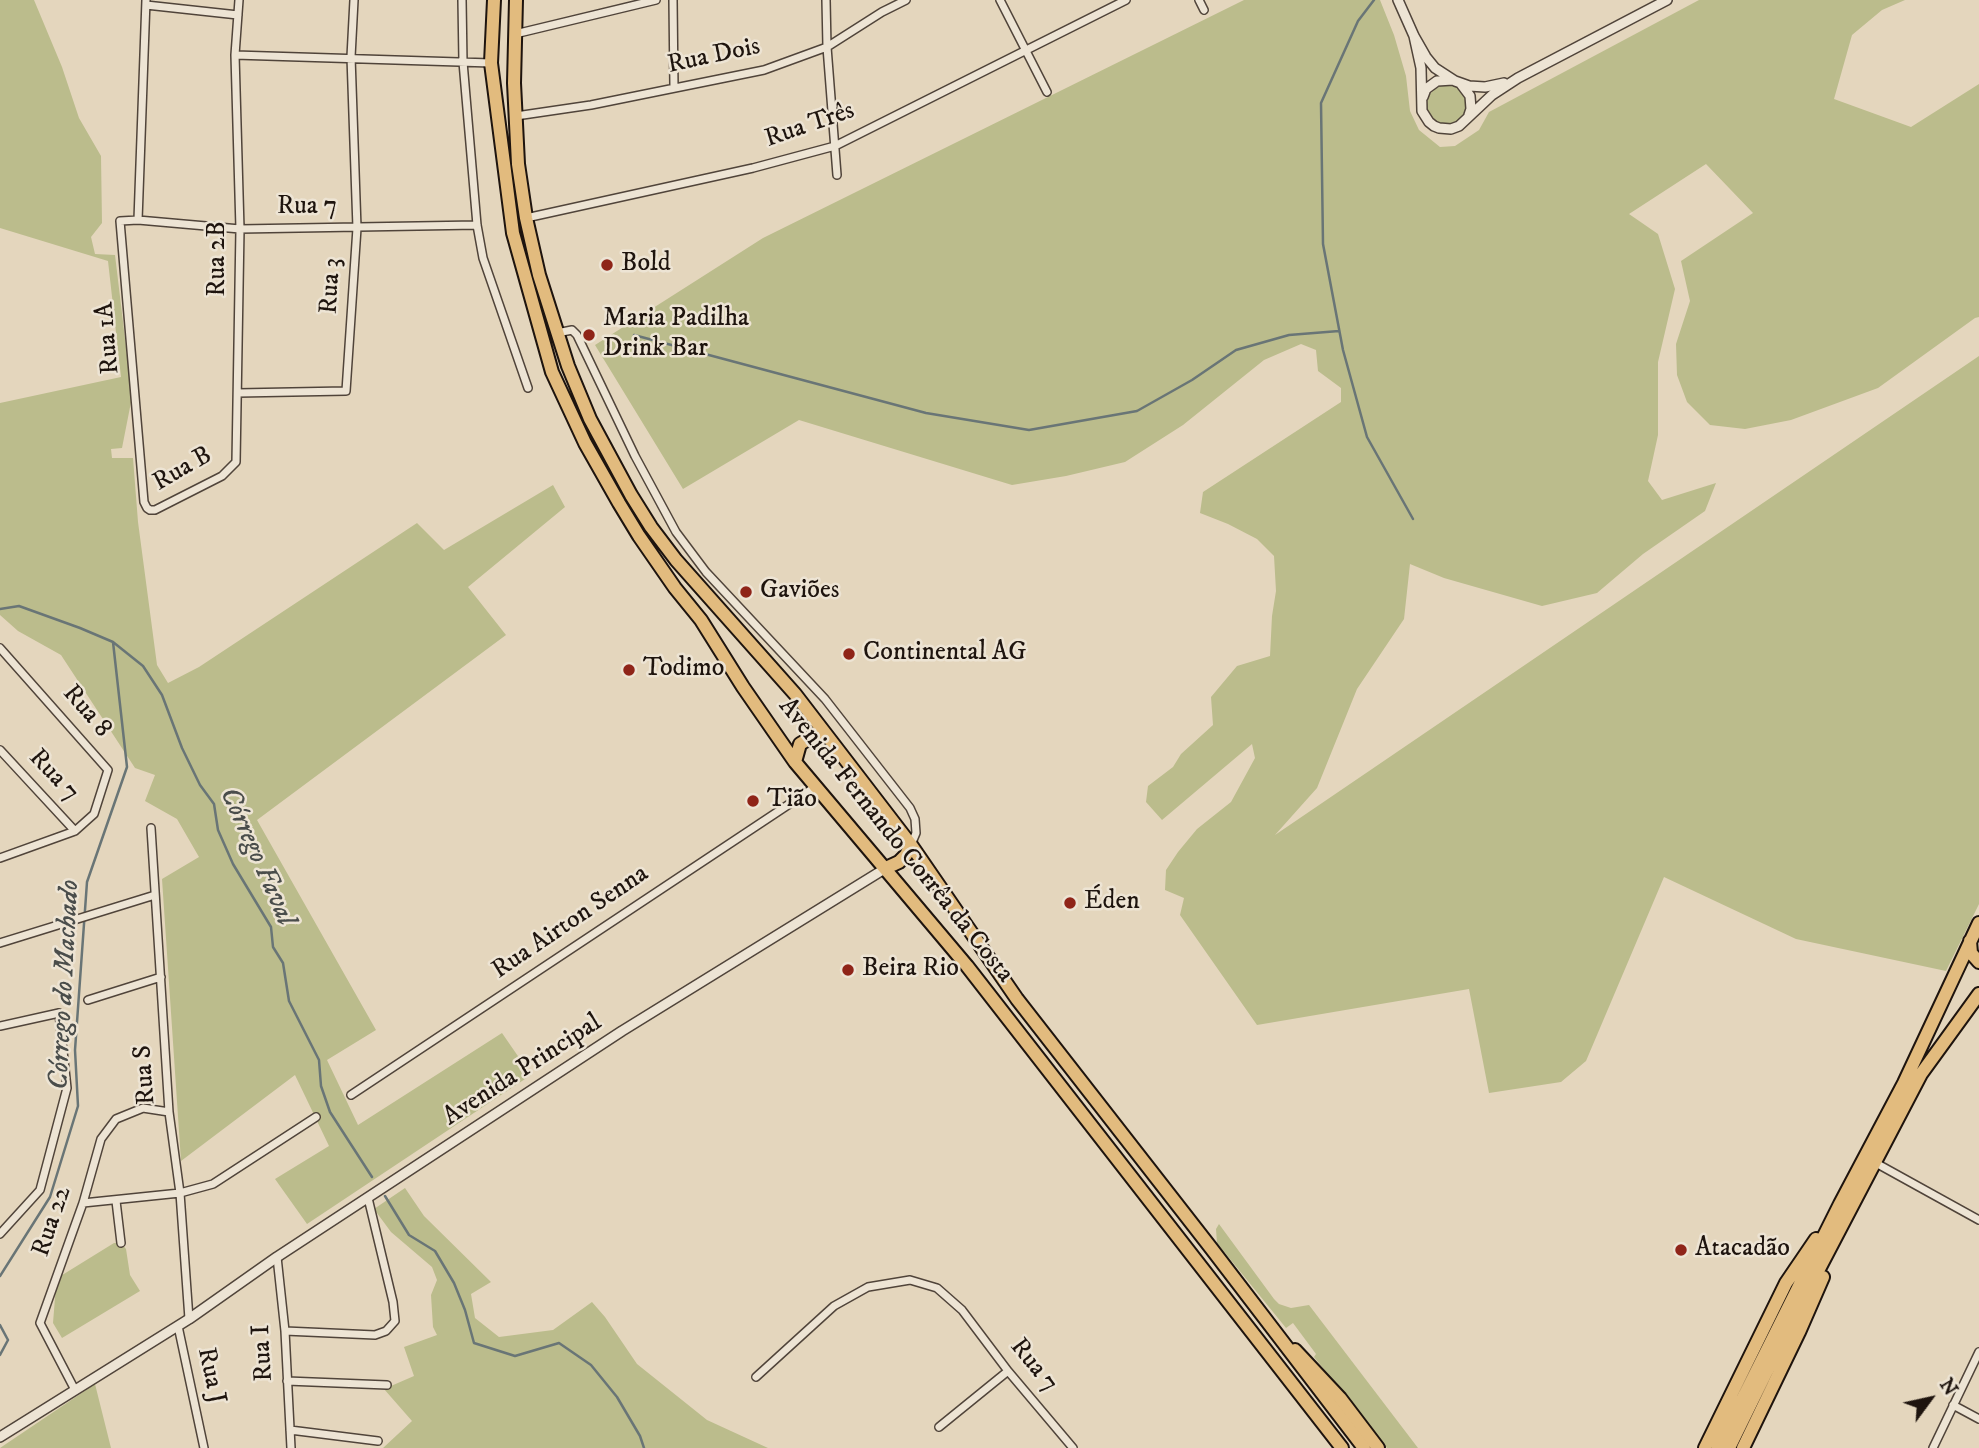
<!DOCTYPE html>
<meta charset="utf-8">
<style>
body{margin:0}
#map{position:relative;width:1979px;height:1448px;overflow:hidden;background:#e4d6bd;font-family:"IM FELL DW Pica",serif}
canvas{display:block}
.north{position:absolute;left:1895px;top:1364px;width:70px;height:70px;-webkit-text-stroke:5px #ede4d4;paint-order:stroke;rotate:57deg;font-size:19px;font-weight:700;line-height:28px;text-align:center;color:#1e140e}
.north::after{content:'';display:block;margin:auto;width:24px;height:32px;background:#1e140e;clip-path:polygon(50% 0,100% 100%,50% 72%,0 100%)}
</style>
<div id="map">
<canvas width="1979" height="1448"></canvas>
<div class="north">N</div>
</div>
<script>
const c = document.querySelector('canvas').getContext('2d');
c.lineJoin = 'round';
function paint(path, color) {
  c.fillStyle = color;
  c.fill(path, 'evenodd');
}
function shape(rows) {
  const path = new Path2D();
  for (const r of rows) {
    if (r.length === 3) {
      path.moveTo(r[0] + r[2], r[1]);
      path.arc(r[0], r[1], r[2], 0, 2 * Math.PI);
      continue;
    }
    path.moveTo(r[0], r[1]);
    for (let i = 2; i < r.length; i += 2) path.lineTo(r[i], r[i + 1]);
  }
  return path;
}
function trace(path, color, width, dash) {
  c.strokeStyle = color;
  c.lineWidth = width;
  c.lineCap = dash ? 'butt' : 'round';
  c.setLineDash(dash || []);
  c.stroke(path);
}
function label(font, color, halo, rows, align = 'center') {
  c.font = font + ' "IM FELL DW Pica",serif';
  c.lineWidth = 5;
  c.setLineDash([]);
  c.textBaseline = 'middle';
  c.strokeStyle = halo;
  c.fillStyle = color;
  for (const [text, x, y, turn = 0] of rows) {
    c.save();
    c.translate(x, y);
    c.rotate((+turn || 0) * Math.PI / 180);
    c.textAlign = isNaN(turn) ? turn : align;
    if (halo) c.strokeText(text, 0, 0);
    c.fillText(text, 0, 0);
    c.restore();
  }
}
const green = shape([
 [0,0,34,0,62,67,79,118,101,156,102,223,91,237,95,254,115,255,132,397,122,448,111,449,112,458,133,458,138,522,157,665,168,683,199,667,417,523,444,550,553,485,565,507,468,587,506,635,257,820,376,1030,327,1060,358,1125,502,1033,531,1075,307,1224,275,1179,329,1146,295,1075,181,1161,162,879,199,857,177,819,145,801,155,775,135,768,61,655,18,631,0,615,0,403,121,377,108,261,0,228],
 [1244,0,1380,0,1394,35,1406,76,1410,111,1419,130,1440,147,1455,146,1479,130,1489,112,1699,0,1905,0,1882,10,1852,35,1834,99,1911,127,1979,84,1979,317,1975,318,1878,388,1791,420,1745,429,1710,425,1687,402,1677,375,1676,344,1690,301,1681,261,1753,213,1706,164,1629,214,1658,234,1675,289,1658,362,1658,435,1648,481,1662,500,1716,483,1705,511,1643,554,1597,593,1542,606,1444,578,1410,564,1404,619,1357,689,1317,788,1275,835,1979,356,1979,904,1946,971,1796,939,1664,877,1586,1061,1561,1082,1489,1093,1469,989,1257,1025,1180,915,1184,898,1165,890,1166,870,1178,852,1197,829,1231,802,1255,758,1252,744,1162,820,1146,802,1148,786,1173,767,1181,754,1213,725,1211,697,1237,666,1270,656,1272,616,1276,591,1274,556,1257,539,1228,524,1200,513,1203,492,1341,402,1341,388,1318,371,1316,350,1301,344,1264,360,1183,425,1125,462,1066,476,1012,485,799,420,683,489,595,345,763,238],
 [1447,105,20],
 [405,1188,424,1216,491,1282,471,1294,475,1318,499,1337,553,1330,592,1302,605,1317,637,1364,707,1420,768,1448,383,1448,412,1421,384,1389,414,1376,404,1347,437,1335,433,1327,431,1295,437,1280,432,1267,391,1232,374,1209],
 [1219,1224,1274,1299,1279,1304,1291,1308,1309,1305,1418,1448,1387,1448,1314,1357,1316,1354,1293,1323,1286,1328,1217,1243,1216,1229],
 [114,1243,121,1243,126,1249,130,1275,140,1291,62,1338,53,1323,56,1285,59,1277],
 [95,1384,111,1448,0,1448]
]);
const stream = shape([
 [1374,0,1358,21,1321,103,1323,244,1343,350,1367,437,1413,519],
 [634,335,926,413,1029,430,1137,411,1192,380,1236,350,1289,335,1339,331],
 [0,609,19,606,80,628,113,642,143,666,162,695,182,748,200,785,214,804,218,830,233,864,271,927,273,947,283,963,289,1001,319,1060,321,1086,330,1112,372,1177],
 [385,1196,409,1235,435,1251,454,1283,465,1310,474,1343,515,1356,559,1343,591,1365,617,1397,640,1436,644,1448],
 [0,1276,50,1197,78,1106,75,1050,87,882,127,767,113,642],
 [0,1325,8,1340,0,1355]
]);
const minor = shape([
 [239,0,235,55,240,229,236,462,222,476,155,510,150,510,147,508,144,502,120,221,138,220,240,229,477,225],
 [462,0,463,62,477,225,483,258,528,388],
 [673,0,674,87],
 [826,0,827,47,837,175],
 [1000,0,1047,92],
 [1199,0,1204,10],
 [146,5,238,15],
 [515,34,656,0],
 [235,55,491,63],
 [516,116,591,105,764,70,827,47,882,12,906,0],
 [526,218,753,168,835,146,1126,0],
 [138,220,146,0],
 [557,333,572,330,577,335,635,456,676,532,706,572,825,699,910,808,915,819,916,833,911,845],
 [238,393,346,391,357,228,351,57,354,0],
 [0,648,108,770,94,814,75,831,0,858],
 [0,750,75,831],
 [151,828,169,1112,180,1193,189,1319],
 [0,943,155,895],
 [88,1000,161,977],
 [0,1026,59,1013,67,1088,40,1190,0,1234],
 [351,1095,815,787],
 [1874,1162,1979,1220],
 [116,1201,121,1243],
 [83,1203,180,1193,213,1184,316,1117],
 [277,1257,285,1331,291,1448],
 [178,1326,204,1448],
 [285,1331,375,1335,386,1331,395,1321,393,1302,368,1198],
 [756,1377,834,1306,868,1287,910,1280,937,1288,962,1310,1008,1371,1073,1448],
 [287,1381,387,1385],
 [75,1390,40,1323,83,1203,101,1139,116,1119,143,1108,169,1112],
 [1953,1405,1979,1419],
 [939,1427,1008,1371],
 [290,1430,378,1441],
 [1933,1448,1979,1352]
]);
const tertiary = shape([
 [1398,0,1414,36,1426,57,1435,68,1455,81,1469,86,1485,87,1504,83],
 [1414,36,1421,68,1422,111,1429,122,1434,126,1439,128,1451,129,1459,126,1492,95,1518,78,1667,0],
 [1461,84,1470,96,1471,109,1469,115],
 [1423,97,1426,89,1437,81,1453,80],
 [0,1437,189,1319,277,1257,622,1031,886,868]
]);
const primary = shape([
 [1970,941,1971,953,1979,962],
 [1295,1350,1340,1398,1378,1448],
 [1705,1448,1786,1283,1816,1239],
 [1718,1448,1840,1204,1904,1083,1979,923],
 [1729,1448,1785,1334,1921,1074,1979,994],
 [1743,1448,1799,1332,1823,1277]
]);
const trunk = shape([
 [494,0,491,63,513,233,552,372,585,443,619,503,639,536,675,588,701,620,743,687,795,762,967,966,1342,1448],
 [516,0,514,83,518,164,526,218,539,275,568,366,590,419,631,495,651,527,676,560,795,694,911,845,1017,999,1211,1248,1364,1448],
 [795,762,800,744,815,735,827,737],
 [886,868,899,862,906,855,911,845]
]);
const markers = [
 [607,265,7,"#8f2418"],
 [589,335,7,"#8f2418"],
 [746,592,7,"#8f2418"],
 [849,654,7,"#8f2418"],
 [629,670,7,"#8f2418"],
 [753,801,7,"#8f2418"],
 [1070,903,7,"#8f2418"],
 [848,970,7,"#8f2418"],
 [1681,1250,7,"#8f2418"]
];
const streetNames = [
 ["Rua Dois",714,57,-12],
 ["Rua Três",810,126,-19],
 ["Rua 7",307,208],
 ["Rua 2B",219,259,-90],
 ["Rua 3",332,286,-86],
 ["Rua 1A",109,338,-95],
 ["Rua B",183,470,-30],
 ["Rua 8",86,712,49],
 ["Rua 7",53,776,47],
 ["Avenida Fernando Corrêa da Costa",895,841,51],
 ["Rua Airton Senna",571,923,-34],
 ["Avenida Principal",523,1071,-33],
 ["Rua S",146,1075,-94],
 ["Rua 22",53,1222,-71],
 ["Rua I",264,1353,-93],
 ["Rua 7",1033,1366,51],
 ["Rua J",210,1376,78]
];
const poiNames = [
 ["Bold",621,265],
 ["Maria Padilha",603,320],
 ["Drink Bar",603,350],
 ["Gaviões",760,592],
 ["Continental AG",863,654],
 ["Todimo",643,670],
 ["Tião",767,801],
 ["Éden",1084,903],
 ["Beira Rio",862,970],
 ["Atacadão",1695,1250]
];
const waterNames = [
 ["Córrego Faval",256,857,66],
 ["Córrego do Machado",66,985,-87]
];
paint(green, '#bbbc8c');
trace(stream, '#697576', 2.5);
trace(minor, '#50443a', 10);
trace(tertiary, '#50443a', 12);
trace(primary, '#1e140e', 16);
trace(trunk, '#1e140e', 16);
trace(minor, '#ede4d4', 7);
trace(tertiary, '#ede4d4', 9);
trace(primary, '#e2bb7e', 12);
trace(trunk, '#e2bb7e', 12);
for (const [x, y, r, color] of markers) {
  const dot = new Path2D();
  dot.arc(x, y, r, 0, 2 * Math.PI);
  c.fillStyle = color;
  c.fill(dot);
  trace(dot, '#ede4d4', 2.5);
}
label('26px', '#1e140e', '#ede4d4', streetNames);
label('26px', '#1e140e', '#ede4d4', poiNames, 'left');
label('italic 28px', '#4a4d4b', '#ede4d4', waterNames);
</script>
